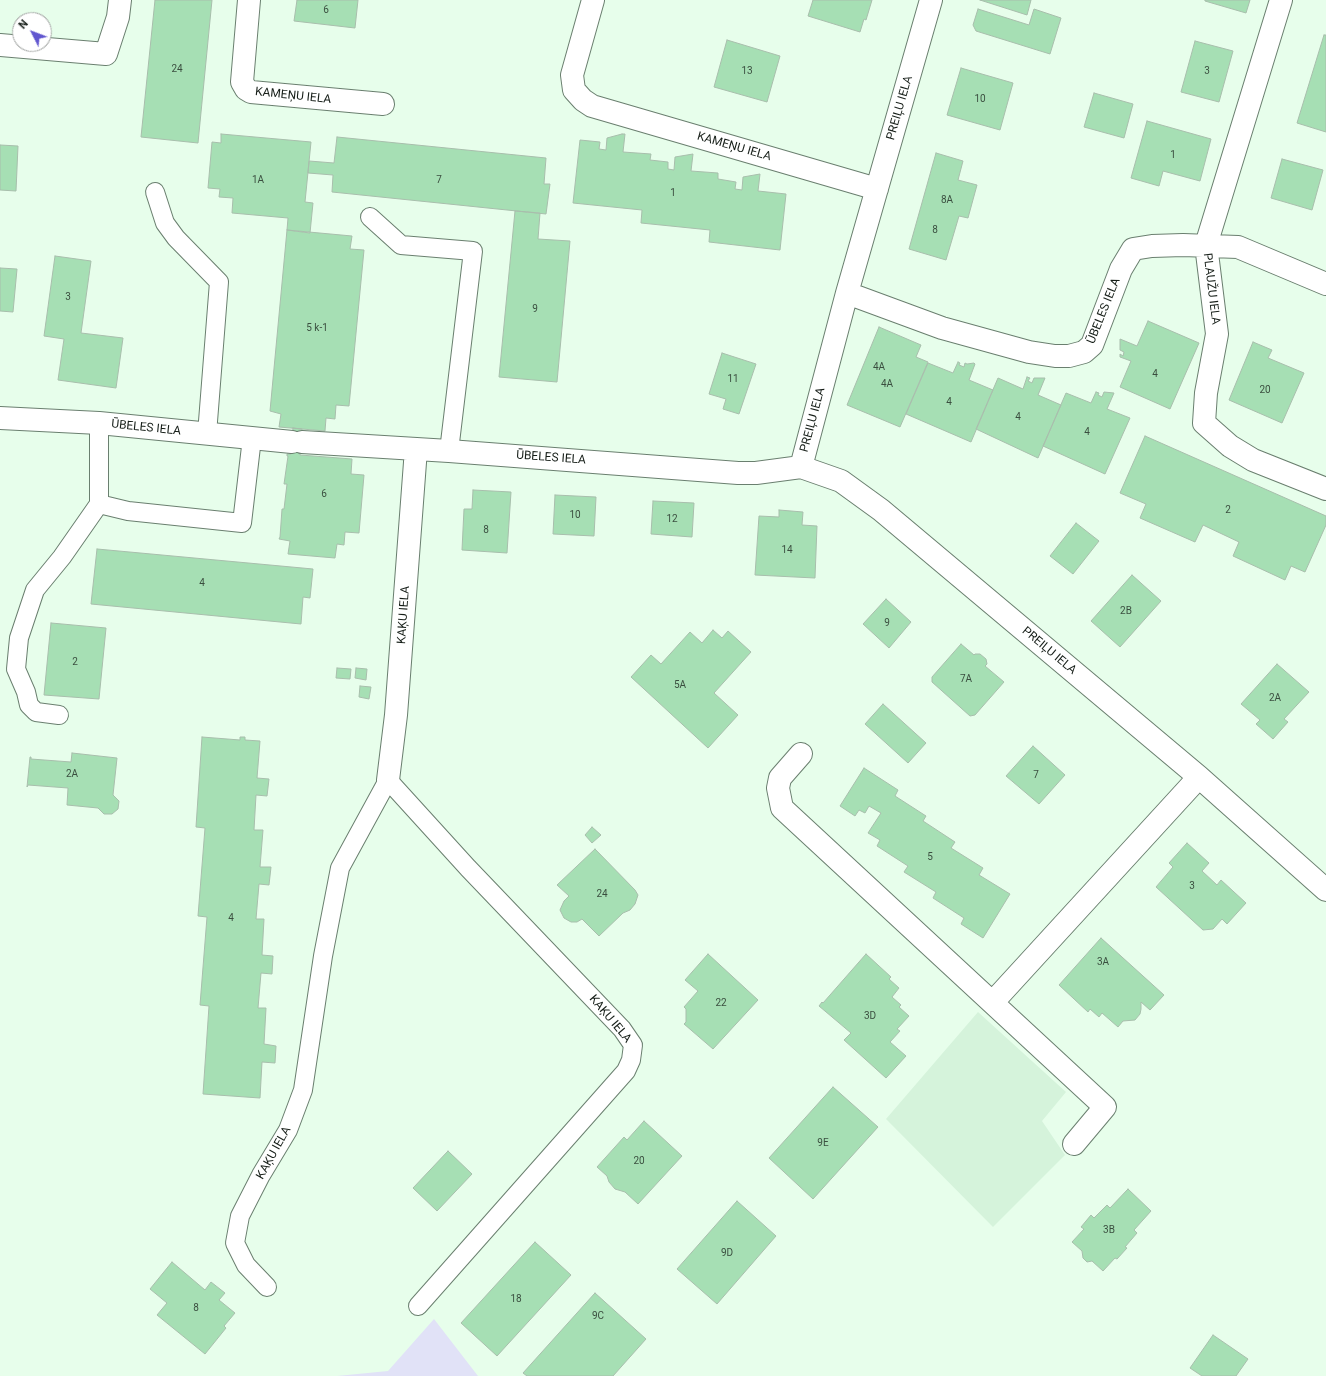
<!DOCTYPE html>
<meta charset="utf-8">
<style>
body{margin:0}
#map{position:relative;width:1326px;height:1376px;overflow:hidden;background:#e7feeb;font-family:Roboto,sans-serif}
canvas{display:block}
.north{position:absolute;left:12px;top:12px;width:40px;height:40px;box-sizing:border-box;background:#fff;border:1px solid #a2a5a3;border-radius:50%;rotate:312deg;font-size:11px;font-weight:700;line-height:16px;text-align:center;color:#161e18}
.north::after{content:'';display:block;margin:auto;width:14px;height:18px;background:#6156cf;clip-path:polygon(50% 0,100% 100%,50% 72%,0 100%)}
</style>
<div id="map">
<canvas width="1326" height="1376"></canvas>
<div class="north">N</div>
</div>
<script>
const c = document.querySelector('canvas').getContext('2d');
c.lineJoin = 'round';
function paint(path, color) {
  c.fillStyle = color;
  c.fill(path, 'evenodd');
}
function shape(rows) {
  const path = new Path2D();
  for (const r of rows) {
    path.moveTo(r[0], r[1]);
    for (let i = 2; i < r.length; i += 2) path.lineTo(r[i], r[i + 1]);
  }
  return path;
}
function trace(path, color, width, dash) {
  c.strokeStyle = color;
  c.lineWidth = width;
  c.lineCap = dash ? 'butt' : 'round';
  c.setLineDash(dash || []);
  c.stroke(path);
}
function label(font, color, halo, rows, align = 'center') {
  c.font = font + ' Roboto,sans-serif';
  c.lineWidth = 3.5;
  c.setLineDash([]);
  c.textBaseline = 'middle';
  c.strokeStyle = halo;
  c.fillStyle = color;
  for (const [text, x, y, turn = 0] of rows) {
    c.save();
    c.translate(x, y);
    c.rotate((+turn || 0) * Math.PI / 180);
    c.textAlign = isNaN(turn) ? turn : align;
    if (halo) c.strokeText(text, 0, 0);
    c.fillText(text, 0, 0);
    c.restore();
  }
}
const built = shape([
 [978,1012,1066,1092,1042,1121,1065,1155,993,1227,886,1119]
]);
const green = shape([
 [434,1319,478,1376,337,1376,388,1371]
]);
const building = shape([
 [155,0,212,0,198,143,141,137,155,0],
 [297,0,358,0,355,28,294,21,297,0],
 [813,0,872,0,866,20,864,19,860,32,808,16,813,0],
 [980,0,1031,0,1027,15,980,0],
 [1205,0,1250,0,1246,13,1205,1,1205,0],
 [978,9,1029,25,1034,9,1061,18,1050,54,976,31,973,25,978,9],
 [1324,35,1326,35,1326,132,1297,123,1324,35],
 [727,40,780,56,767,102,714,87,727,40],
 [1195,41,1233,51,1219,102,1181,92,1195,41],
 [961,68,1013,83,1000,130,947,115,961,68],
 [1094,93,1133,104,1124,138,1084,127,1094,93],
 [1147,121,1211,139,1200,181,1163,171,1159,186,1131,178,1147,121],
 [221,134,311,142,305,202,313,203,310,233,287,230,288,218,232,213,233,198,219,197,220,189,208,188,212,142,221,143,221,134],
 [622,134,625,134,623,152,651,154,650,160,668,162,668,169,674,170,675,157,693,154,691,171,718,173,718,179,736,182,735,189,742,190,743,177,760,174,758,191,786,194,780,250,709,242,710,230,641,223,642,210,573,203,580,140,600,142,599,149,606,150,607,138,622,134],
 [337,137,546,158,544,184,550,184,546,214,332,192,333,175,308,173,309,161,334,163,337,137],
 [0,145,18,146,16,191,0,190,0,145],
 [936,153,963,161,958,180,977,185,968,218,959,216,946,260,909,249,936,153],
 [1282,159,1323,170,1312,210,1271,198,1282,159],
 [515,211,540,213,538,239,570,241,557,382,499,377,515,211],
 [287,230,352,236,350,249,364,250,349,406,336,405,335,419,326,418,325,431,279,427,281,414,270,411,287,230],
 [55,256,91,261,81,333,123,338,116,388,58,380,64,339,44,336,55,256],
 [0,268,17,269,13,312,0,311,0,268],
 [1148,321,1199,343,1170,409,1120,387,1131,361,1120,357,1120,354,1123,356,1124,352,1120,350,1120,339,1137,346,1148,321],
 [879,327,921,345,916,357,928,362,900,427,847,405,879,327],
 [1253,342,1272,350,1268,358,1304,373,1282,423,1229,400,1253,342],
 [722,353,756,364,739,414,723,409,726,399,709,394,722,353],
 [958,362,960,363,959,365,964,367,965,363,967,364,974,363,975,364,969,380,993,390,971,442,906,414,928,363,953,373,958,362],
 [1027,377,1030,378,1028,381,1032,383,1034,378,1045,378,1038,395,1061,405,1038,458,976,429,998,378,1023,389,1027,377],
 [1096,392,1099,393,1098,395,1102,397,1104,392,1114,393,1107,409,1130,418,1105,474,1043,446,1066,393,1091,403,1096,392],
 [293,428,302,429,300,455,352,459,351,474,364,475,359,533,345,532,344,545,337,544,335,558,288,554,290,541,279,539,280,537,282,509,284,509,287,484,284,484,288,456,287,456,287,454,291,454,293,428],
 [1145,436,1326,516,1326,525,1305,572,1291,566,1285,580,1233,556,1239,542,1203,525,1195,542,1140,518,1146,504,1120,493,1145,436],
 [473,490,511,492,507,553,462,550,464,509,472,509,473,490],
 [555,495,596,497,594,536,553,534,555,495],
 [653,501,694,503,692,537,651,534,653,501],
 [779,510,803,512,802,525,817,526,815,578,755,575,759,516,779,517,779,510],
 [1076,523,1099,541,1073,574,1050,556,1076,523],
 [97,549,313,569,310,598,303,597,301,624,91,604,97,549],
 [1132,575,1161,601,1120,647,1091,621,1132,575],
 [886,599,911,622,889,648,863,624,886,599],
 [51,623,106,628,99,699,44,695,51,623],
 [713,630,722,638,728,631,751,652,714,693,738,715,708,748,631,677,651,655,661,664,690,632,702,643,713,630],
 [961,644,974,655,975,654,980,654,986,659,987,664,985,666,1004,682,975,715,970,716,932,682,932,677,961,644],
 [1277,664,1309,692,1284,719,1288,722,1273,739,1256,724,1260,720,1241,704,1277,664],
 [337,668,351,669,350,679,336,678,337,668],
 [356,668,367,669,366,680,355,678,356,668],
 [360,686,371,687,369,699,359,697,360,686],
 [883,704,926,743,908,763,865,724,883,704],
 [202,737,240,740,240,737,245,737,245,740,260,741,257,778,269,779,267,796,256,795,254,830,263,830,260,867,271,867,269,885,259,884,256,919,264,919,262,955,273,956,272,974,261,973,258,1008,266,1008,264,1044,276,1046,275,1063,262,1062,260,1098,203,1094,209,1006,200,1005,207,917,198,916,205,828,196,827,202,737],
 [1033,746,1065,775,1039,804,1006,776,1033,746],
 [72,753,117,758,113,795,119,801,118,809,112,814,104,814,98,808,67,805,68,788,28,785,27,787,30,757,31,757,31,759,71,762,72,753],
 [864,768,898,790,895,796,926,816,923,821,955,842,951,848,983,868,979,875,1010,894,983,938,961,924,964,918,933,898,936,892,904,872,908,866,877,846,880,840,868,833,881,813,869,806,865,813,859,810,855,816,840,806,864,768],
 [592,827,601,835,592,843,585,835,592,827],
 [1187,843,1209,863,1202,871,1217,885,1221,880,1246,903,1227,924,1222,919,1213,929,1203,930,1156,887,1173,867,1169,863,1187,843],
 [595,849,635,890,638,895,635,904,630,910,623,913,599,936,582,919,577,922,571,922,564,918,560,910,564,901,569,896,557,885,595,849],
 [1101,938,1164,995,1150,1010,1141,1002,1141,1009,1140,1014,1135,1020,1123,1021,1118,1027,1102,1013,1099,1017,1090,1009,1088,1012,1059,985,1101,938],
 [708,954,758,1000,713,1049,684,1024,686,1022,686,1009,684,1007,698,991,685,980,708,954],
 [866,954,891,977,889,979,899,988,892,997,901,1005,899,1007,909,1016,897,1029,900,1031,890,1042,906,1056,886,1078,844,1040,851,1033,819,1006,822,1002,823,1003,866,954],
 [833,1087,878,1127,813,1199,769,1158,833,1087],
 [644,1121,682,1156,638,1204,625,1192,615,1189,609,1182,607,1176,597,1167,624,1137,627,1140,644,1121],
 [448,1151,472,1174,437,1211,413,1188,448,1151],
 [1128,1189,1151,1211,1134,1230,1137,1233,1125,1247,1127,1248,1117,1259,1115,1258,1103,1271,1092,1261,1087,1262,1083,1258,1082,1251,1072,1242,1084,1229,1081,1227,1091,1215,1094,1218,1107,1205,1110,1208,1128,1189],
 [737,1201,776,1236,717,1304,677,1269,737,1201],
 [535,1242,571,1275,497,1356,461,1323,535,1242],
 [172,1262,205,1290,211,1282,225,1293,219,1300,235,1313,224,1326,226,1328,205,1354,157,1315,167,1303,150,1289,172,1262],
 [595,1293,646,1339,613,1376,527,1376,523,1373,595,1293],
 [1213,1335,1248,1359,1236,1376,1202,1376,1190,1368,1213,1335]
]);
const lane = shape([
 [155,192,165,223,176,238,219,282,207,434],
 [370,217,401,245,473,251,449,451],
 [99,423,99,504,128,511,242,523,252,438],
 [59,715,36,712,29,705,26,692,16,669,19,638,35,590,62,557,99,504],
 [267,1287,246,1265,235,1243,240,1216,261,1175,288,1130,303,1090,323,956,340,868,388,780,468,868,622,1029,633,1045,631,1060,626,1071,418,1306]
]);
const street = shape([
 [249,0,242,82,246,89,251,92,383,104],
 [593,0,572,75,574,90,583,100,592,106,877,189],
 [931,0,847,293,801,467,841,481,881,510,1199,777,1326,890],
 [1281,0,1206,245,1217,334,1206,393,1204,423,1230,446,1253,460,1326,489],
 [0,45,106,54,118,17,120,0],
 [847,293,942,328,1029,352,1055,356,1069,356,1084,352,1092,345,1121,269,1133,249,1152,246,1183,245,1238,247,1326,284],
 [0,418,99,423,292,442],
 [302,442,449,451,738,473,756,473,801,467],
 [801,754,780,778,778,788,782,808,1105,1107,1074,1144],
 [388,780,396,715,416,449],
 [993,1002,1199,777]
]);
const numberNames = [
 ["6",326,10],
 ["24",177,69],
 ["13",747,71],
 ["3",1207,71],
 ["10",980,99],
 ["1",1173,155],
 ["1A",258,180],
 ["7",439,180],
 ["1",673,193],
 ["8A",947,200],
 ["8",935,230],
 ["3",68,297],
 ["9",535,309],
 ["5 k-1",317,328],
 ["4A",879,367],
 ["4",1155,374],
 ["11",733,379],
 ["4A",887,384],
 ["20",1265,390],
 ["4",949,402],
 ["4",1018,417],
 ["4",1087,432],
 ["6",324,494],
 ["2",1228,510],
 ["10",575,515],
 ["12",672,519],
 ["8",486,530],
 ["14",787,550],
 ["4",202,583],
 ["2B",1126,611],
 ["9",887,623],
 ["2",75,662],
 ["7A",966,679],
 ["5A",680,685],
 ["2A",1275,698],
 ["2A",72,774],
 ["7",1036,775],
 ["5",930,857],
 ["3",1192,886],
 ["24",602,894],
 ["4",231,918],
 ["3A",1103,962],
 ["22",721,1003],
 ["3D",870,1016],
 ["9E",823,1143],
 ["20",639,1161],
 ["3B",1109,1230],
 ["9D",727,1253],
 ["18",516,1299],
 ["8",196,1308],
 ["9C",598,1316]
];
const streetNames = [
 ["KAMEŅU IELA",293,96,6],
 ["PREIĻU IELA",900,108,-74],
 ["KAMEŅU IELA",734,147,16],
 ["PLAUŽU IELA",1211,289,83],
 ["ŪBELES IELA",1104,311,-68],
 ["PREIĻU IELA",813,420,-75],
 ["ŪBELES IELA",146,428,6],
 ["ŪBELES IELA",551,458,4],
 ["KAĶU IELA",404,615,-86],
 ["PREIĻU IELA",1049,651,40],
 ["KAĶU IELA",610,1019,50],
 ["KAĶU IELA",274,1153,-61]
];
paint(built, '#d5f3db');
paint(green, '#e1e2f7');
paint(building, '#a6dfb4');
trace(building, '#a8beac', 1);
trace(lane, '#6a7f6f', 20);
trace(street, '#6a7f6f', 24);
trace(lane, '#fff', 18);
trace(street, '#fff', 22);
label('10px', '#3a4e3f', null, numberNames);
label('12px', '#161e18', '#fff', streetNames);
</script>
